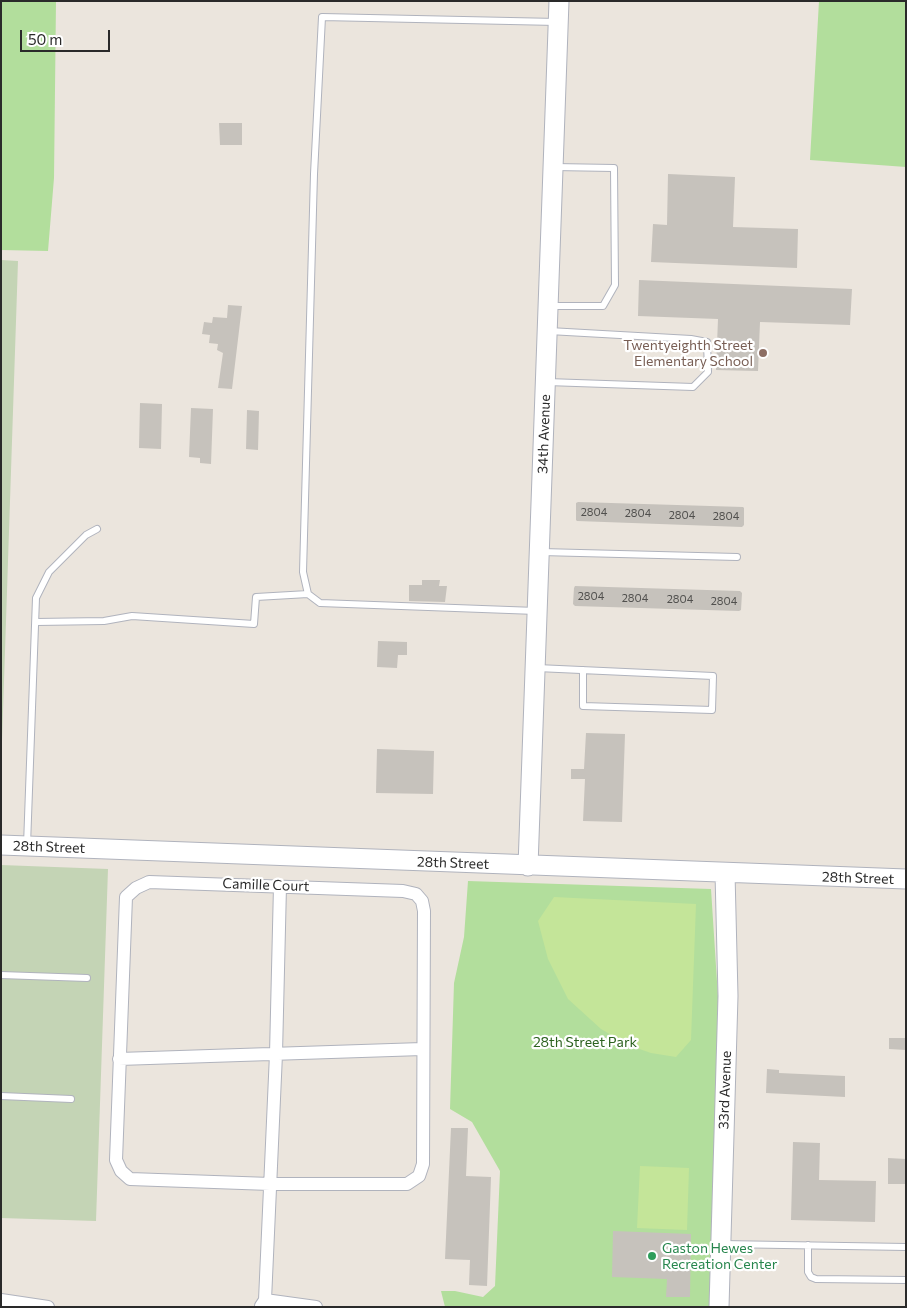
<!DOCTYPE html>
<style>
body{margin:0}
#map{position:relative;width:907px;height:1308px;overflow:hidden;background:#ebe5dd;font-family:Commissioner,sans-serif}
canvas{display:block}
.frame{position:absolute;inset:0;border:2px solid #2a2a2a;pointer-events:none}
.scale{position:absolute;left:20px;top:30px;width:90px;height:22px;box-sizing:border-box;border:2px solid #2a2a2a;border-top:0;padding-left:6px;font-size:15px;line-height:18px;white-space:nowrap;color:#2a2a2a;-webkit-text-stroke:4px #fff;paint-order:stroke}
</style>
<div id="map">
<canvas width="907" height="1308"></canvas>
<div class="frame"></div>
<div class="scale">50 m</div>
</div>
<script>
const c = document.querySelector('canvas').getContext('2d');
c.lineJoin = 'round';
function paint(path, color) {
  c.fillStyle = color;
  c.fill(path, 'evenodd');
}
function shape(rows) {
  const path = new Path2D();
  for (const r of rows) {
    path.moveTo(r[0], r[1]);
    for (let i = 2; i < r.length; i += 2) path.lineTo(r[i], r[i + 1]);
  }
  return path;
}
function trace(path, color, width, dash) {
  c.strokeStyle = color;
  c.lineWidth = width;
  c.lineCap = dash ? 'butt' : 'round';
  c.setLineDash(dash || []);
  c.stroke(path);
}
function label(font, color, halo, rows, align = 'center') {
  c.font = font + ' Commissioner,sans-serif';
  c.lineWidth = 4.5;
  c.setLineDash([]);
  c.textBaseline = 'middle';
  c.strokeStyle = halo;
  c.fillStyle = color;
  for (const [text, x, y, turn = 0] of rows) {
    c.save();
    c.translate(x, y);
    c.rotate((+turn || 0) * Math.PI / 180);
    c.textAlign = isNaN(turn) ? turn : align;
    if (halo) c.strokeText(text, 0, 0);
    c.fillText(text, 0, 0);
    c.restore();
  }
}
const green = shape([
 [1,1,56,1,54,178,48,251,1,250],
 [819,1,906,1,906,167,810,160],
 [468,881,711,889,718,997,712,1307,445,1307,441,1291,455,1291,483,1297,495,1286,500,1171,472,1122,450,1109,454,983,464,937]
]);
const cemetery = shape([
 [1,260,18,261,1,771],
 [1,865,108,869,96,1221,1,1218]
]);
const pitch = shape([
 [554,897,696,904,691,1040,676,1057,651,1053,628,1045,601,1029,568,999,548,959,538,921],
 [640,1166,689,1168,687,1230,637,1228]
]);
const building = shape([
 [219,123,242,123,242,145,220,145],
 [668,174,735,177,733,227,798,229,797,268,651,262,653,224,667,225],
 [639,280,852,289,850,325,760,322,758,371,716,370,718,319,638,316],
 [228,305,242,306,232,389,218,388,223,353,217,350,218,344,209,343,210,335,202,334,204,322,212,323,213,317,227,318],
 [140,403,162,404,161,449,139,448],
 [191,408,213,409,211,464,200,463,200,458,189,457],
 [247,410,259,411,258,450,246,449],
 [578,502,743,507,744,508,744,525,742,527,577,521,576,520,576,503],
 [422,580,440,580,439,586,447,586,445,602,409,601,409,585,422,585],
 [575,586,740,591,742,593,741,610,739,611,575,606,573,604,574,588],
 [378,641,407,642,407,655,398,655,397,668,377,667],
 [586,733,625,734,622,822,583,821,585,779,571,779,571,769,584,769],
 [377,749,434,751,433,794,376,793],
 [889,1038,906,1038,906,1050,889,1049],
 [767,1069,779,1070,779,1073,845,1076,845,1097,766,1093],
 [451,1128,468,1128,466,1176,491,1177,487,1286,469,1285,470,1260,445,1259],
 [793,1142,820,1143,819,1180,876,1181,875,1222,791,1220],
 [888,1158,906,1159,906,1184,888,1184],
 [613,1231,691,1234,690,1297,666,1297,667,1279,612,1277]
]);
const lane = shape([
 [550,306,603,306,615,285,614,168,554,167],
 [547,382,693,387,708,372,707,342,691,339,549,331],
 [541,552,737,557],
 [536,611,320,603,308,594,303,572,314,174,322,17,557,22],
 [36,622,104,621,132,616,254,624,256,597,308,594],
 [537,668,713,676,712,710,583,706,583,670],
 [27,845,36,598,49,572,86,535,97,529],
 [1,975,87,978],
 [1,1096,71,1099],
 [722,1244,906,1247],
 [808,1245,808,1272,811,1277,816,1279,906,1280]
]);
const street = shape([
 [149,882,403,891,416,894,422,901,424,911,423,1164,419,1176,407,1184,270,1184,130,1179,121,1171,116,1160,126,897,136,888,149,882],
 [119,1059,422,1049],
 [1,1300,48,1307],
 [265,1300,276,1054,280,886],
 [261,1306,265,1300,316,1307]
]);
const secondary = shape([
 [1,845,906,879],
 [528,866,559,1],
 [719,1307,728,996,725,873]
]);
const markers = [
 [763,353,5,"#8d6e63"],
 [652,1256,5,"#2e9e5b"]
];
const numberNames = [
 ["2804",594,512],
 ["2804",638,513],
 ["2804",682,515],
 ["2804",726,516],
 ["2804",591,596],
 ["2804",635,598],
 ["2804",680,599],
 ["2804",724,601]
];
const educationNames = [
 ["Twentyeighth Street",753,345],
 ["Elementary School",753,361]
];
const streetNames = [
 ["34th Avenue",544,434,-88],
 ["28th Street",49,847,2],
 ["28th Street",453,863,2],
 ["28th Street",858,878,2],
 ["Camille Court",266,885,2],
 ["33rd Avenue",725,1090,-88]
];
const parkNames = [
 ["28th Street Park",585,1042]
];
const leisureNames = [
 ["Gaston Hewes",662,1248],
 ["Recreation Center",662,1264]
];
paint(green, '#b2de9c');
paint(cemetery, '#c4d4b5');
paint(pitch, '#c4e599');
paint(building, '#c6c2bc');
trace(lane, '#b0b3bd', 8);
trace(street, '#b0b3bd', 14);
trace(secondary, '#b0b3bd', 21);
trace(lane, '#fff', 6);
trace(street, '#fff', 12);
trace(secondary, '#fff', 19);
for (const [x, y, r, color] of markers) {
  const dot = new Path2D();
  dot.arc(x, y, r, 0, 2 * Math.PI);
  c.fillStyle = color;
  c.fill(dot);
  trace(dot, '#fff', 2);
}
label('11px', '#51504e', null, numberNames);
label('14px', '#785e54', '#fff', educationNames, 'right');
label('14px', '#2a2a2a', '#fff', streetNames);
label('14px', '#2c621f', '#fff', parkNames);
label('14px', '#27864d', '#fff', leisureNames, 'left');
</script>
